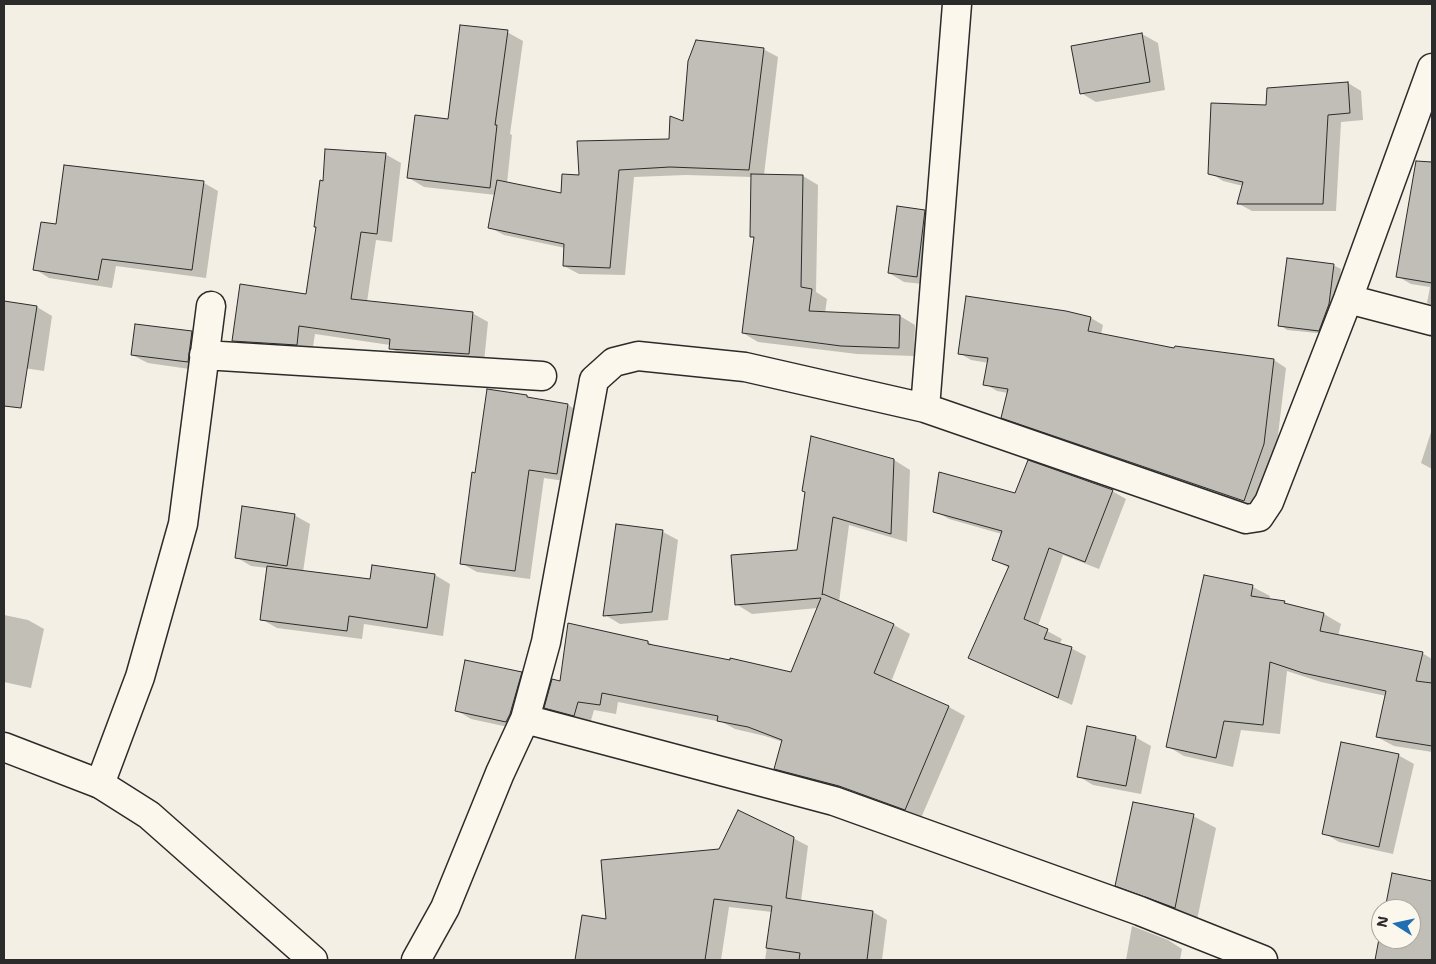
<!DOCTYPE html>
<style>
body{margin:0}
#map{position:relative;width:1436px;height:964px;overflow:hidden;background:#f3efe4;font-family:"Shantell Sans",sans-serif}
canvas{display:block}
.frame{position:absolute;inset:0;border:5px solid #2b2b2b;pointer-events:none}
.north{position:absolute;left:1371px;top:899px;width:50px;height:50px;box-sizing:border-box;background:#fbf7ec;border:1px solid #a8a59f;border-radius:50%;rotate:280deg;font-size:14px;font-weight:700;line-height:20px;text-align:center;color:#2b2b2b}
.north::after{content:'';display:block;margin:auto;width:18px;height:22px;background:#1f6fb2;clip-path:polygon(50% 0,100% 100%,50% 72%,0 100%)}
</style>
<div id="map">
<canvas width="1436" height="964"></canvas>
<div class="frame"></div>
<div class="north">N</div>
</div>
<script>
const c = document.querySelector('canvas').getContext('2d');
c.lineJoin = 'round';
function paint(path, color) {
  c.fillStyle = color;
  c.fill(path, 'evenodd');
}
function shape(rows) {
  const path = new Path2D();
  for (const r of rows) {
    path.moveTo(r[0], r[1]);
    for (let i = 2; i < r.length; i += 2) path.lineTo(r[i], r[i + 1]);
  }
  return path;
}
function trace(path, color, width, dash) {
  c.strokeStyle = color;
  c.lineWidth = width;
  c.lineCap = dash ? 'butt' : 'round';
  c.setLineDash(dash || []);
  c.stroke(path);
}
const shadow = shape([
 [507,32,523,41,510,134,512,135,507,183,562,195,580,176,671,140,684,122,763,49,778,57,764,175,803,176,818,185,816,292,827,299,825,313,900,316,915,325,914,356,857,354,758,342,743,333,755,239,751,236,752,177,686,175,634,177,625,275,579,274,564,266,565,248,504,235,489,227,496,195,424,187,409,178,449,120],
 [1142,34,1158,43,1165,90,1096,102,1081,93],
 [1348,83,1361,91,1363,120,1341,122,1336,211,1252,211,1239,204,1243,186,1223,181,1210,173,1267,106],
 [385,154,401,163,392,242,376,240,367,302,472,313,488,322,484,362,406,357,390,348,390,345,315,334,312,353,248,349,233,340,307,295,324,182],
 [204,183,218,191,206,278,116,266,112,288,49,278,35,269,57,226],
 [1410,202,1432,206,1432,305,1427,303,1430,287,1411,284,1397,276],
 [925,211,940,220,932,285,904,282,889,273],
 [1333,265,1341,269,1337,308,1327,334,1287,330,1280,325],
 [4,303,37,307,52,316,44,371,4,365],
 [1091,318,1103,325,1101,334,1175,349,1274,360,1286,368,1276,452,1256,507,1015,424,1003,417,1008,393,997,391,985,384,989,363,971,360,959,353],
 [192,333,207,341,203,371,148,363,132,355],
 [527,396,533,400,568,405,583,414,572,482,544,478,530,579,477,572,461,563],
 [1432,429,1432,469,1421,463],
 [894,460,910,470,907,542,849,525,839,602,894,625,910,634,891,682,949,707,965,716,921,818,792,778,775,768,783,742,765,736,735,729,722,722,618,702,616,714,594,710,590,724,562,717,546,707,561,682,569,625,648,642,657,647,792,673,818,608,752,614,736,604,798,551,806,492],
 [1112,491,1126,499,1099,569,1063,555,1038,626,1062,639,1059,645,1071,648,1086,656,1072,705,984,665,970,657,1009,568,993,559,1002,534,949,519,935,511,1016,494],
 [294,515,310,524,303,572,371,581,435,575,450,584,443,636,364,624,362,639,277,628,261,619,268,568,251,566,236,557],
 [617,525,663,532,678,540,668,620,620,624,605,615],
 [1205,576,1253,587,1270,596,1269,600,1284,602,1291,606,1324,614,1341,624,1338,636,1422,653,1432,659,1432,752,1394,746,1377,737,1386,696,1321,682,1287,671,1280,734,1241,730,1233,767,1184,756,1167,746],
 [4,615,28,620,44,629,31,688,4,682],
 [521,673,536,682,522,730,471,719,456,710],
 [1135,737,1151,746,1141,794,1093,785,1078,776],
 [1398,755,1414,764,1393,854,1339,842,1324,833],
 [1193,816,1216,828,1197,920,1139,898,1117,885],
 [793,838,808,846,801,901,873,912,887,920,882,960,765,960,772,912,729,907,721,960,722,960,577,960,607,920,720,850],
 [1393,874,1432,882,1432,960,1376,960,1381,934,1381,939,1411,939,1411,909,1386,909],
 [1132,926,1168,940,1182,949,1180,960,1126,960]
]);
const building = shape([
 [460,25,508,30,495,125,497,125,490,188,407,178,415,115,448,119,460,25],
 [1142,33,1150,82,1080,94,1071,46,1142,33],
 [696,40,764,48,749,170,670,167,619,170,610,268,563,266,564,244,488,228,497,180,561,193,562,174,579,175,577,141,669,139,670,116,683,121,688,61,696,40],
 [1348,82,1350,113,1328,115,1323,204,1237,204,1243,182,1208,174,1211,103,1266,105,1267,88,1348,82],
 [325,149,386,153,377,234,361,232,351,299,473,312,469,354,389,349,390,339,299,326,297,345,232,341,240,284,306,294,316,227,314,227,320,180,323,181,325,149],
 [1416,161,1432,162,1432,283,1396,277,1416,161],
 [64,165,204,181,192,270,102,259,98,280,33,270,41,222,56,224,64,165],
 [751,174,803,175,801,287,812,289,809,311,900,315,899,348,841,346,742,333,754,237,750,237,751,174],
 [897,206,925,210,917,277,888,273,897,206],
 [1287,258,1334,264,1329,304,1319,331,1278,326,1287,258],
 [966,296,1066,311,1091,317,1088,331,1174,348,1175,346,1274,359,1264,444,1244,501,1001,418,1008,389,983,385,988,358,958,354,966,296],
 [4,301,37,306,21,408,4,406,4,301],
 [135,324,192,331,188,362,131,355,135,324],
 [487,389,527,395,527,397,568,404,557,474,529,470,515,571,460,564,472,472,475,473,487,389],
 [811,436,894,459,891,534,833,517,822,595,823,594,894,624,874,673,949,706,905,810,839,786,774,769,782,740,748,727,717,721,718,716,602,693,600,705,578,702,574,716,544,708,552,679,560,681,568,623,648,641,648,644,730,660,730,658,791,672,821,598,735,605,731,555,797,550,805,492,802,491,811,436],
 [1028,460,1113,490,1085,562,1049,548,1024,619,1048,629,1044,639,1072,647,1058,698,968,658,1009,566,992,560,1002,531,933,512,939,472,1015,493,1028,460],
 [242,506,295,514,287,566,235,558,242,506],
 [616,524,663,530,652,612,603,616,616,524],
 [372,565,435,574,427,628,349,616,347,631,260,620,267,566,370,579,372,565],
 [1204,575,1253,585,1251,596,1285,601,1284,603,1324,613,1320,631,1423,652,1416,681,1432,683,1432,746,1376,737,1386,691,1303,673,1270,662,1263,725,1224,721,1216,758,1166,747,1204,575],
 [465,660,522,672,510,714,506,722,455,711,465,660],
 [1087,726,1136,736,1126,786,1077,777,1087,726],
 [1341,742,1399,754,1379,847,1322,834,1341,742],
 [1133,802,1194,814,1175,908,1115,886,1133,802],
 [738,810,794,837,786,898,873,911,867,960,799,960,800,953,766,948,772,906,714,899,705,960,575,960,582,915,606,919,601,860,719,849,738,810],
 [1392,873,1432,881,1432,960,1375,960,1381,928,1381,939,1411,939,1411,909,1385,909,1392,873]
]);
const minor = shape([
 [1348,299,1432,321],
 [204,355,542,376],
 [925,408,957,4],
 [525,719,834,801,1140,911,1263,960],
 [100,784,140,677,183,524,211,306],
 [416,960,445,908,500,773,525,719,546,642,594,380,614,362,638,356,745,367,925,408,1246,519,1259,517,1269,502,1348,299,1432,68]
]);
const tertiary = shape([
 [4,747,100,784,149,815,313,960]
]);
paint(shadow, '#0003');
paint(building, '#c0beb6');
trace(building, '#2b2b2b', 1);
trace(minor, '#2b2b2b', 31);
trace(tertiary, '#2b2b2b', 31);
trace(minor, '#fbf7ec', 28);
trace(tertiary, '#fbf7ec', 28);
</script>
